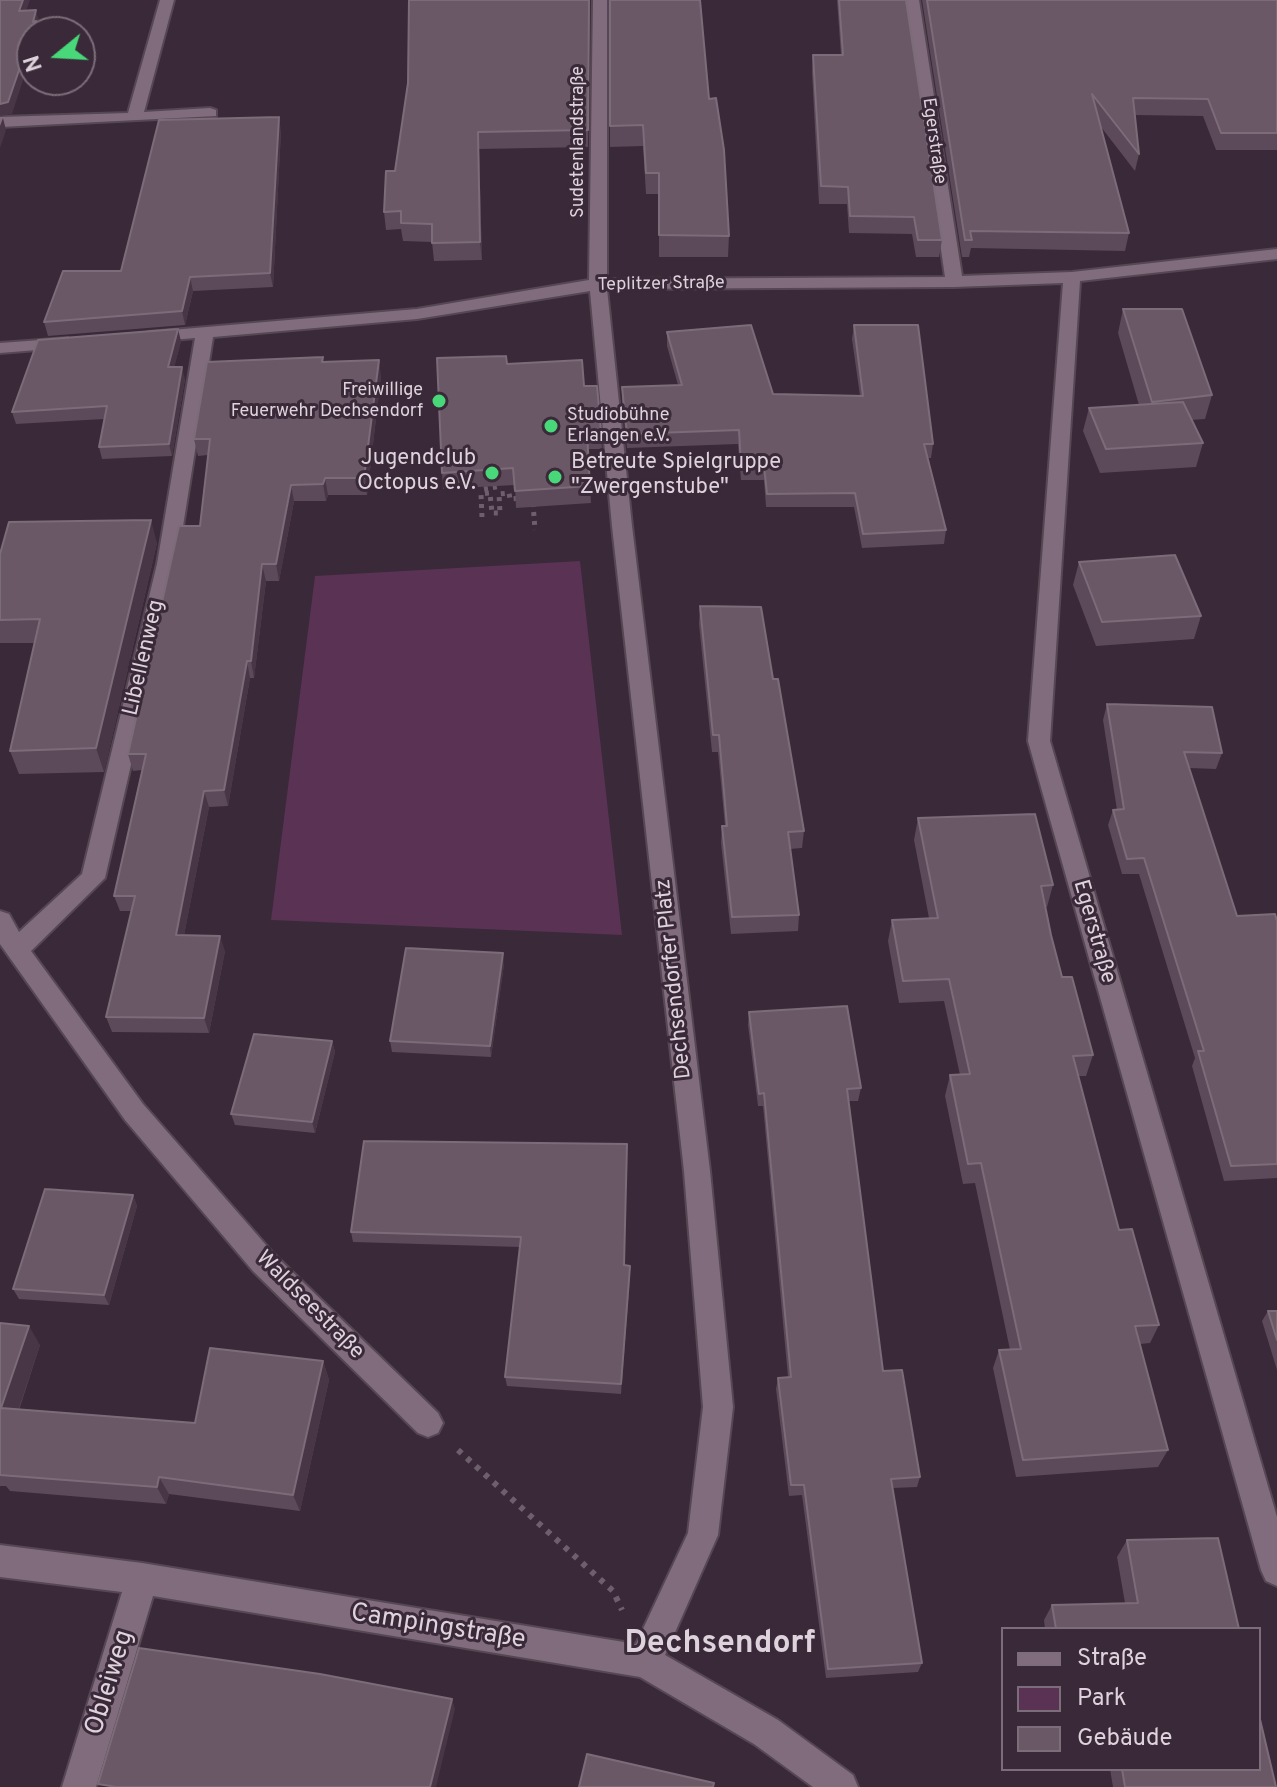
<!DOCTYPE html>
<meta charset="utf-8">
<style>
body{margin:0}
#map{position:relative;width:1277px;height:1787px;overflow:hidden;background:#3a2938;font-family:Overpass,sans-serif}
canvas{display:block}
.legend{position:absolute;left:1001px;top:1627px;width:260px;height:144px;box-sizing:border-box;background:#3a2938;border:2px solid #7c6d7a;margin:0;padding:10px 14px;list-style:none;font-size:24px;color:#ded2dc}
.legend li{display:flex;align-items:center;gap:16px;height:40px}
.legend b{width:40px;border:2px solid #7c6d7a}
.north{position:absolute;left:16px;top:16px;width:80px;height:80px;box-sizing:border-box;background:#3a2938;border:2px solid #7c6d7a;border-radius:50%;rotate:252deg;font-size:22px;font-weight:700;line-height:32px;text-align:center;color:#ded2dc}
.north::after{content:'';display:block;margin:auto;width:28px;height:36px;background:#48d779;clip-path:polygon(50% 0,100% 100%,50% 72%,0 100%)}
</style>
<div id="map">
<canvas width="1277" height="1787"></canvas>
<ul class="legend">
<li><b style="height:10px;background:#816c7e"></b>Straße</li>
<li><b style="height:22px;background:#593254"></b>Park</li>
<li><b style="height:22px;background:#6a5867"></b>Gebäude</li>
</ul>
<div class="north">N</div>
</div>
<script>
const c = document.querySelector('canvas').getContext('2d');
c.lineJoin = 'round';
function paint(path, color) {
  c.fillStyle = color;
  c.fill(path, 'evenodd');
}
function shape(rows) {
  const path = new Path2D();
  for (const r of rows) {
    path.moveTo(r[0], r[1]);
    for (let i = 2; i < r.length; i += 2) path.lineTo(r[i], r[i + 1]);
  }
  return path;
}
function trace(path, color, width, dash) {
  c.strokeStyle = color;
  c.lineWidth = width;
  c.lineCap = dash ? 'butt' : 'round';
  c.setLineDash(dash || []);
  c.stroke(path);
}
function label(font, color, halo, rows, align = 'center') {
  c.font = font + ' Overpass,sans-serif';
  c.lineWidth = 6;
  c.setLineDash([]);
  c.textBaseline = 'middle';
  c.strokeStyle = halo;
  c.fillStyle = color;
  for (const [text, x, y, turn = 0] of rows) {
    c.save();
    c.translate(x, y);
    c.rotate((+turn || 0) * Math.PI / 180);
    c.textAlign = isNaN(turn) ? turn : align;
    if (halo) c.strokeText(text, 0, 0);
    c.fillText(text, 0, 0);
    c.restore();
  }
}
const green = shape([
 [580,561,622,935,271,920,315,576]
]);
const pathFar1 = shape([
 [484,489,501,486],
 [533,503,535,530],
 [482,517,481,494,490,493,492,513,500,513,499,494,509,493,510,499,521,498]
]);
const path = shape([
 [458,1450,613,1591,622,1610]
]);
const street = shape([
 [160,0,174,0,144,112,210,108,216,110,216,116,0,127,0,117,128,113,160,0],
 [593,0,607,0,607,279,945,277,905,0,919,0,962,276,1072,272,1277,249,1277,259,1080,281,1050,741,1277,1517,1277,1586,1266,1581,1261,1570,1028,741,1063,283,954,287,607,289,632,526,710,1171,733,1407,718,1535,665,1655,778,1720,853,1775,858,1787,813,1787,754,1744,640,1677,153,1596,96,1787,62,1787,122,1592,0,1577,0,1545,142,1563,636,1644,688,1533,703,1407,684,1171,612,526,590,291,417,319,213,337,177,564,105,878,31,951,143,1104,273,1253,438,1413,443,1423,438,1433,428,1437,418,1433,253,1271,125,1120,0,944,0,911,9,914,19,932,82,874,157,564,195,338,148,342,139,337,148,332,417,309,589,280,593,0],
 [68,338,77,343,74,347,0,353,0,343,68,338]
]);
const wall = shape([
 [590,0,588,147,479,149,482,260,434,261,432,242,403,241,401,229,386,230,384,212,395,171,408,83],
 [610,0,709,99,729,236,728,257,659,257,659,194,646,194,643,146,610,147],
 [837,0,906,0,942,240,939,257,916,257,912,234,849,233,847,204,819,204,812,72,813,55,841,55],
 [922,0,1277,0,1277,150,1216,150,1203,116,1135,115,1139,154,1135,171,1101,127,1129,233,1125,251,971,248,969,257,962,257],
 [281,131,273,287,193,291,185,325,48,336,44,322,121,271],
 [1123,309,1212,395,1205,419,1191,420,1203,443,1196,467,1100,473,1083,431,1089,408,1139,405,1118,333],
 [854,325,933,444,931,458,927,458,946,530,944,544,862,548,854,507,766,507,764,480,741,480,738,444,627,448,622,401,622,387,678,385,667,346,667,332,773,394,860,396,852,339],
 [181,341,174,367,185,379,172,456,102,459,99,447,104,419,16,424,12,412],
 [323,362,381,376,367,495,328,495,326,501,294,501,279,581,266,581,254,678,250,678,228,806,209,807,184,935,225,951,209,1033,112,1032,106,1017,131,911,120,911,114,896,142,770,133,771,128,754,200,526,208,455,198,456,194,439],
 [507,364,584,386,601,432,602,449,588,449,591,503,516,508,515,485,443,489,442,473],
 [157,543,104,772,19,774,10,751,35,643,0,643,0,554],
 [1079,562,1201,616,1194,639,1096,646,1073,585],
 [700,606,773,679,804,831,802,848,790,849,799,915,798,931,731,934,721,843,722,826,725,826,718,752,712,752,699,624],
 [1107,704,1222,753,1216,769,1189,768,1237,916,1277,921,1277,1178,1224,1181,1192,1066,1195,1058,1139,874,1122,874,1108,825,1113,810,1117,810,1103,720],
 [918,818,1053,885,1047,907,1046,907,1051,935,1062,977,1093,1055,1086,1076,1078,1076,1119,1230,1159,1325,1150,1343,1140,1344,1168,1450,1158,1467,1016,1477,993,1368,999,1350,1010,1350,975,1183,963,1184,945,1096,950,1075,960,1075,944,1001,899,1003,888,941,892,920,929,918,914,840],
 [504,964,491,1057,392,1052,390,1041],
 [749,1012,861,1088,858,1101,848,1101,883,1371,920,1477,917,1487,893,1488,922,1663,918,1672,826,1678,802,1495,789,1496,776,1389,778,1378,788,1377,763,1106,758,1106,748,1025],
 [332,1041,335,1052,315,1133,235,1125,231,1114],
 [364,1141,624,1265,630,1276,621,1394,507,1386,505,1377,520,1247,353,1242,351,1232],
 [133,1195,137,1206,109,1305,19,1299,13,1289],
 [1268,1311,1277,1311,1277,1370,1262,1321],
 [0,1323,40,1345,19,1410,195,1423,323,1361,329,1380,300,1511,169,1494,166,1504,10,1491,6,1486,0,1486],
 [1127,1540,1239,1629,1045,1629,1044,1620,1052,1605,1125,1603,1117,1557],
 [1110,1769,1259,1769,1276,1787,1113,1787]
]);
const shadedWall = shape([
 [23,0,30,0,22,22,19,11],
 [36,10,39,22,37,28,38,32,32,32,33,22],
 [32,32,32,53,12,114,0,116,0,104],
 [279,117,281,131,273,287,270,273],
 [3,118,6,130,0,148,0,126],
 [478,132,479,149,482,260,480,242],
 [190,277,193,291,185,325,182,311],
 [178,329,181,341,171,380,168,367],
 [379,360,381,376,367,495,364,478],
 [182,367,185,379,172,456,169,444],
 [325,478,328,495,326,501,323,484],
 [291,485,294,501,279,581,276,564],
 [151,520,157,543,104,772,96,748],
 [262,564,266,581,254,678,251,661],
 [247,661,250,678,228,806,224,790],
 [204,791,209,807,181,951,176,935],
 [220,936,225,951,209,1033,204,1018],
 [503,953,504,964,491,1057,490,1046],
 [332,1041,335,1052,315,1133,312,1122],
 [133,1195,137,1206,109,1305,104,1295],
 [630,1266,630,1276,621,1394,621,1384],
 [29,1326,40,1345,13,1426,1,1408],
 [323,1361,329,1380,300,1511,293,1495],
 [159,1477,169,1494,166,1504,157,1487],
 [452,1699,455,1709,436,1787,430,1787]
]);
const building = shape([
 [0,0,23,0,19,11,36,10,33,22,36,21,8,102,0,104,0,0],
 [409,0,589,0,588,130,478,132,480,242,432,243,432,224,401,223,401,211,384,212,386,171,395,171,408,83,409,0],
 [610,0,700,0,709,99,716,98,724,150,729,236,659,235,659,173,646,173,643,125,610,126,610,0],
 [839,0,906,0,942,240,918,240,914,217,850,216,848,187,821,186,813,55,843,55,839,0],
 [927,0,1277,0,1277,133,1221,133,1208,99,1133,98,1139,154,1092,94,1129,233,970,231,972,240,965,240,927,0],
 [279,117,270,273,190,277,182,311,44,322,63,271,121,271,159,120,279,117],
 [1123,309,1182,309,1212,395,1152,402,1123,309],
 [751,325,773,394,863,396,854,325,918,325,933,444,924,444,946,530,863,534,855,493,767,494,764,466,741,466,739,430,627,434,622,387,682,385,667,332,751,325],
 [178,329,168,367,182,367,169,444,99,447,107,406,12,412,38,340,178,329],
 [506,356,507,364,582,360,584,386,597,386,601,432,587,433,590,486,515,491,513,468,442,473,437,358,506,356],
 [323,357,322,362,379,360,364,478,325,478,323,484,291,485,276,564,262,564,251,661,247,661,224,790,204,791,176,935,220,936,204,1018,106,1017,135,896,114,896,146,754,128,754,179,526,200,526,210,439,194,439,207,362,323,357],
 [1183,402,1203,443,1106,449,1089,408,1183,402],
 [151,520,96,748,10,751,40,619,0,620,0,554,9,522,151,520],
 [1175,555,1201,616,1102,622,1079,562,1175,555],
 [700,606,761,607,773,679,778,679,804,831,788,832,799,915,732,917,722,826,727,826,719,735,713,735,700,606],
 [1107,704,1212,707,1222,753,1184,752,1237,916,1275,914,1277,921,1277,1164,1231,1166,1198,1051,1204,1051,1144,858,1127,859,1113,810,1124,809,1107,704],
 [1035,814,1053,885,1041,886,1051,935,1062,977,1072,977,1093,1055,1073,1056,1119,1230,1132,1229,1159,1325,1135,1326,1168,1450,1023,1460,999,1350,1021,1349,981,1163,968,1164,950,1075,970,1074,949,979,903,981,892,920,938,918,918,818,1035,814],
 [406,948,503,953,490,1046,390,1041,406,948],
 [847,1006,861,1088,847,1089,883,1371,902,1370,920,1477,891,1479,922,1663,828,1669,804,1485,791,1485,778,1378,791,1377,764,1093,759,1094,749,1012,847,1006],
 [254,1034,332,1041,312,1122,231,1114,254,1034],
 [364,1141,627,1144,624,1265,630,1266,621,1384,505,1377,521,1237,351,1232,364,1141],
 [45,1189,133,1195,104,1295,13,1289,45,1189],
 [1268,1311,1277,1311,1277,1340,1268,1311],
 [0,1323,29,1326,1,1408,195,1423,210,1348,323,1361,293,1495,159,1477,157,1487,0,1475,0,1323],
 [1218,1538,1239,1629,1056,1629,1052,1605,1138,1603,1127,1540,1218,1538],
 [139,1648,320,1674,452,1699,430,1787,116,1787,98,1784,139,1648],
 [1259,1715,1276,1787,1125,1787,1122,1769,1259,1769,1259,1715],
 [587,1754,714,1783,713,1787,579,1787,587,1754]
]);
const markers = [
 [439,401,8,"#48d779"],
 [551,426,8,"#48d779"],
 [492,473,8,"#48d779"],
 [555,477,8,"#48d779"]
];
const farStreetnames = [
 ["Egerstraße",933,141,82],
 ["Sudetenlandstraße",579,142,-90],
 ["Teplitzer Straße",661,285,-1]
];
const farPoinames = [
 ["Freiwillige",423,391],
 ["Feuerwehr Dechsendorf",423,412],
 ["Studiobühne",567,416,"left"],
 ["Erlangen e.V.",567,437,"left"]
];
const poiNames = [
 ["Jugendclub",476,460],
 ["Octopus e.V.",476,485],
 ["Betreute Spielgruppe",571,464,"left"],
 ["\"Zwergenstube\"",571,489,"left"]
];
const streetNames = [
 ["Libellenweg",145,658,-77],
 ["Egerstraße",1093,932,74],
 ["Dechsendorfer Platz",675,979,-96],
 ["Waldseestraße",309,1306,45]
];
const nearStreetnames = [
 ["Campingstraße",438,1628,9],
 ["Obleiweg",111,1683,-73]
];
const nearQuarternames = [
 ["Dechsendorf",720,1646]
];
paint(green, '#593254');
trace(street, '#564754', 4);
trace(pathFar1, '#6e5f6c', 5, [4, 5]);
trace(path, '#6e5f6c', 6, [5, 7]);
paint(street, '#816c7e');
paint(wall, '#5c4959');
paint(shadedWall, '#483646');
paint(building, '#6a5867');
trace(building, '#7c6b79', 2);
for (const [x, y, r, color] of markers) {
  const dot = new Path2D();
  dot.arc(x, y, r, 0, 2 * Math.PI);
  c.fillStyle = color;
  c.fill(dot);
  trace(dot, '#3a2938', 3);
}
label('18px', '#ded2dc', '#3a2938', farStreetnames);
label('18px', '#ded2dc', '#3a2938', farPoinames, 'right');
label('22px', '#ded2dc', '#3a2938', poiNames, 'right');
label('22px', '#ded2dc', '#3a2938', streetNames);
label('26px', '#ded2dc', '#3a2938', nearStreetnames);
label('bold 32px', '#ded2dc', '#3a2938', nearQuarternames);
</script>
